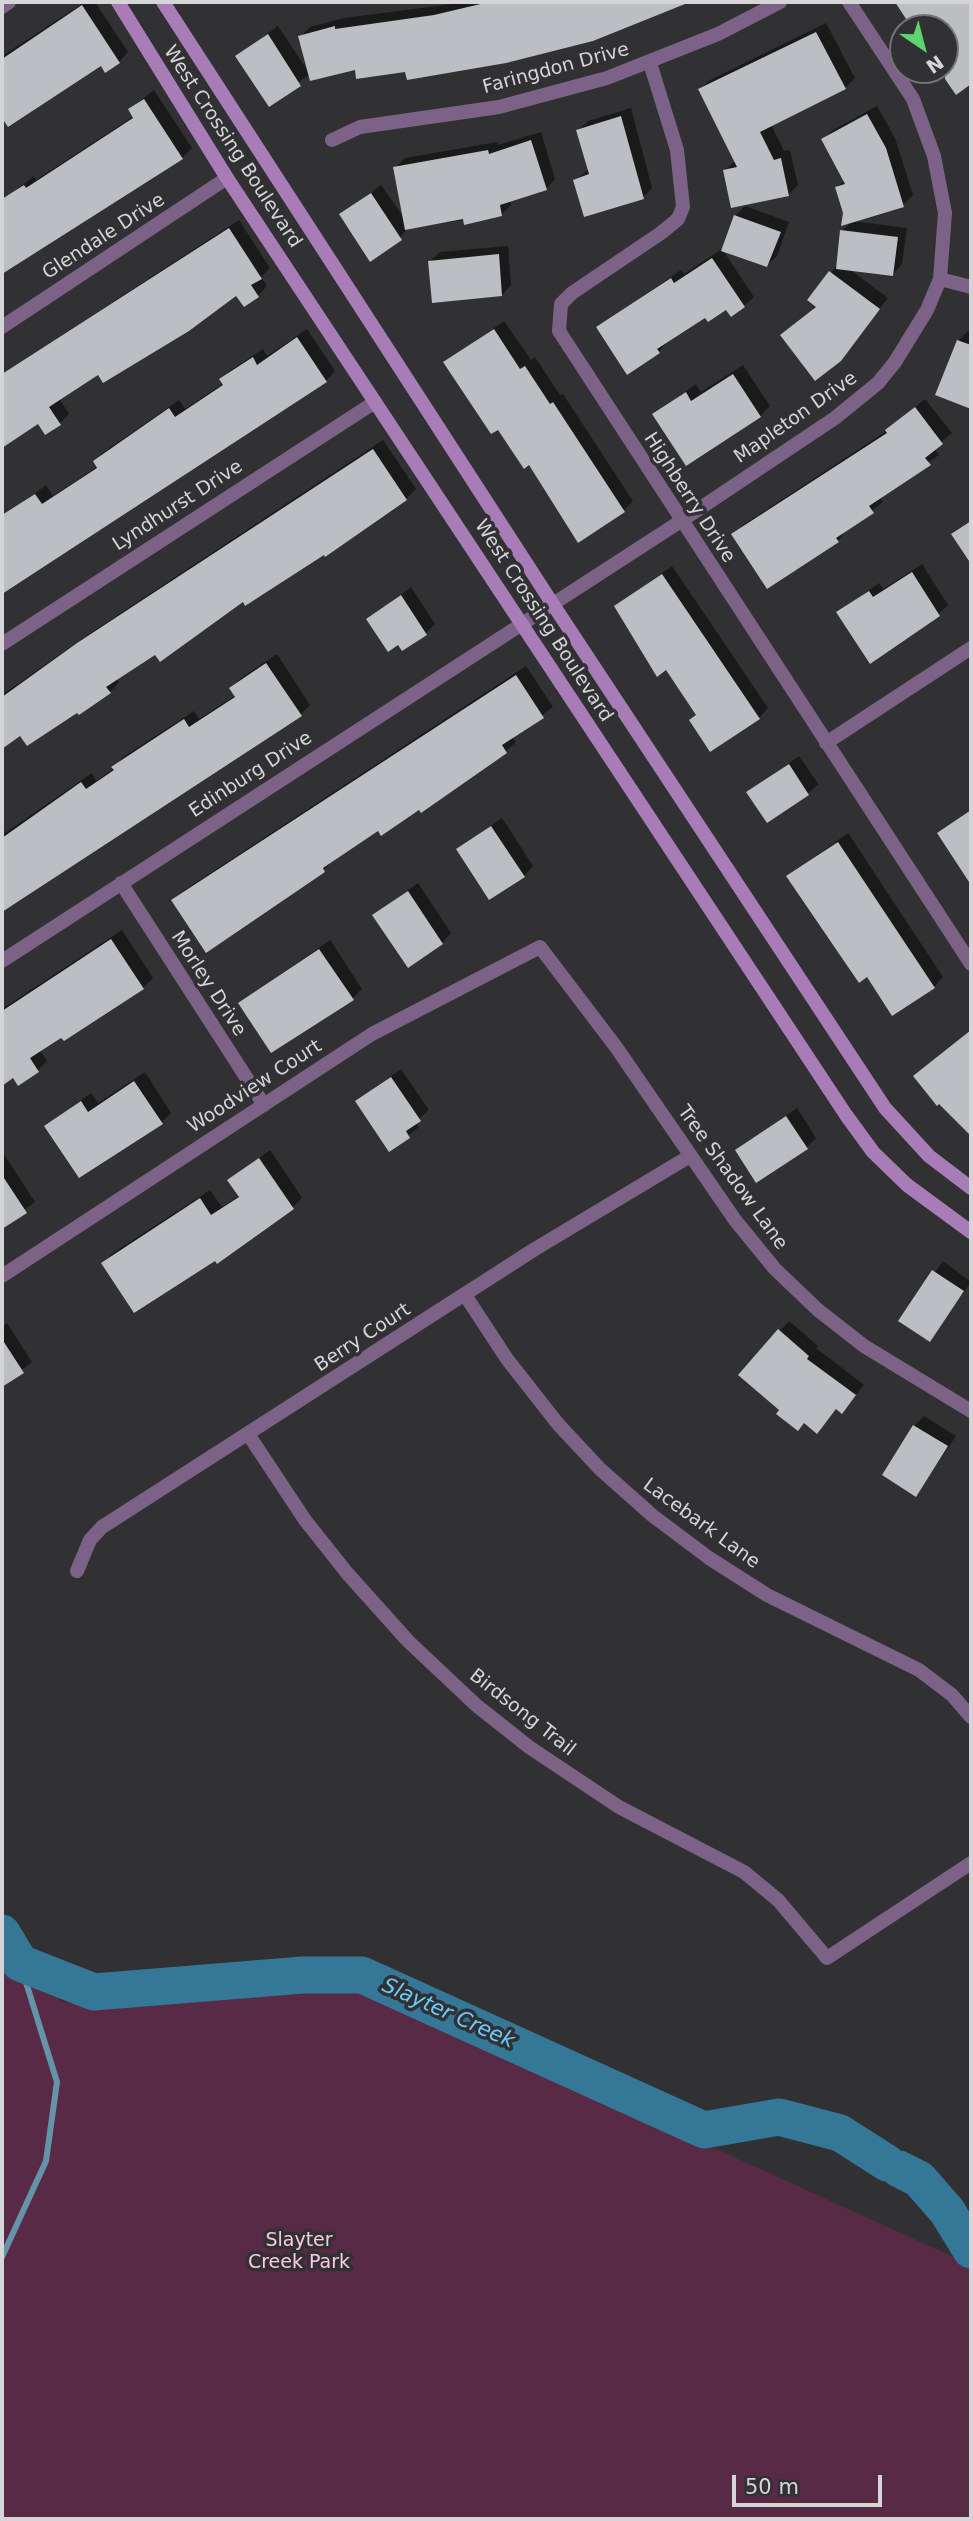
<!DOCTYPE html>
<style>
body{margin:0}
#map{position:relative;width:973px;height:2521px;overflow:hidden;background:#313134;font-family:"DejaVu Sans",sans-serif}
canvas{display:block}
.frame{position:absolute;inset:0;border:4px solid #d5d5d8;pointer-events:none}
.north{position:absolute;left:889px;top:14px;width:70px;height:70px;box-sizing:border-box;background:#313134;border:2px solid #737376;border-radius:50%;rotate:145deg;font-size:19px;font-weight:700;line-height:28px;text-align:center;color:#d5d5d8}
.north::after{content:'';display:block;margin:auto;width:24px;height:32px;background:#5dd56d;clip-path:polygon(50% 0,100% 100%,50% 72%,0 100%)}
.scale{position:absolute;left:732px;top:2475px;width:150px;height:32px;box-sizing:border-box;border:4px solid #d5d5d8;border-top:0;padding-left:9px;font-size:21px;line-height:24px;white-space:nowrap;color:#d5d5d8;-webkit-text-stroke:5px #313134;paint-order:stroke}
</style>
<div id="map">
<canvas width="973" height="2521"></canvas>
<div class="frame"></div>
<div class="north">N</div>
<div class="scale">50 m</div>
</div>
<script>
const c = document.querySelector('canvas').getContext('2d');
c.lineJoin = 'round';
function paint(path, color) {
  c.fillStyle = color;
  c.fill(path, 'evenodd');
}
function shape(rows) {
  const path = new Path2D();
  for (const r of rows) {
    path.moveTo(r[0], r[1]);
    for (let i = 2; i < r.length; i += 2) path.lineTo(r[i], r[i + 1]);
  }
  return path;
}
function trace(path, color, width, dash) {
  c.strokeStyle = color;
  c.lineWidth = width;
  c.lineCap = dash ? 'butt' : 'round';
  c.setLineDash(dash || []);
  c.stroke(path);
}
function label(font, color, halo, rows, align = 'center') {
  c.font = font + ' "DejaVu Sans",sans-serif';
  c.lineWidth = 7;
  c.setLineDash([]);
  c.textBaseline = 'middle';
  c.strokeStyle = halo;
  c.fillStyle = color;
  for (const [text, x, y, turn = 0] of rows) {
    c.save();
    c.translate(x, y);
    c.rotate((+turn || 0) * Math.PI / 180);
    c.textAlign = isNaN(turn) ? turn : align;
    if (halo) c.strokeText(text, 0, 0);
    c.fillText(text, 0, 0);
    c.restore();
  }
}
const green = shape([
 [2,1928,62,2002,348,1981,971,2265,971,2519,2,2519]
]);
const shadow = shape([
 [85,2,95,2,128,52,119,62,102,64,2,117,2,56],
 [468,2,688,2,592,39,407,70,357,67,310,74,269,104,238,56,278,26,309,73,300,37,310,27,344,18],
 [897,2,971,2,971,82,956,93,941,70,945,70,945,28,914,28],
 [826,23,855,78,845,88,771,125,784,151,790,150,798,185,788,195,725,170,736,160,700,89,710,80],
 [154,90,192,148,182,158,2,272,2,208,8,204,5,199,34,176,36,180,134,116,130,109],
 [877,106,895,138,913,195,903,205,852,221,907,228,902,264,893,274,848,268,888,298,840,360,782,335,817,306,809,300,838,264,842,231,852,221,844,213,837,187,845,180,823,139,833,130],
 [631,108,652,188,643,197,575,180,589,169,578,131,588,121],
 [541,132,555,179,546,189,510,200,511,205,501,215,408,228,398,240,341,215,381,185,405,219,395,168,405,158,497,142,498,145],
 [745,206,789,222,777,256,767,265,735,216],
 [239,220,270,268,261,277,267,286,258,296,237,293,98,373,59,398,69,414,60,423,38,421,2,447,2,374],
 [508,246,511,285,502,295,430,261,440,252],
 [722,249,754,297,744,306,706,315,667,341,659,352,598,327,681,270,684,274],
 [504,321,531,360,535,357,560,395,563,394,633,501,624,510,530,463,445,363],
 [307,329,335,371,326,381,2,592,2,518,46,485,53,496,98,466,95,461,104,452,179,400,185,409,224,383,221,379,231,370,263,349,267,356],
 [968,331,971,332,971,407,938,394,958,341],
 [743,365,770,406,760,416,654,414,696,384,701,392],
 [925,399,952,433,934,448,939,455,879,497,883,502,846,530,838,541,734,535,743,525,888,430],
 [383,440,416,489,406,499,326,555,324,553,155,652,116,678,119,682,110,692,78,711,20,734,2,748,2,695,89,634],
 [922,564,948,605,938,614,838,613,879,583,883,589],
 [672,566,768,708,759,718,697,714,667,668,616,606],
 [411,587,435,624,426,633,368,619],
 [277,654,310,705,301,714,2,908,2,835,92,773,96,781,114,768,123,757,194,711,199,719,236,695,231,688,241,678],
 [526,666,553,707,512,737,516,742,506,751,453,790,382,833,379,829,333,860,324,870,206,950,173,901,183,891],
 [799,756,818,784,808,794,748,793],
 [971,809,971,882,939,833],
 [502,818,533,866,524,876,458,849],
 [848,833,943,977,934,987,867,975,788,876],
 [418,883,451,933,442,943,375,915],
 [122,930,153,978,143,988,64,1039,62,1035,40,1050,47,1061,38,1070,13,1076,2,1083,2,1009],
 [330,940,362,989,352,999,240,1003],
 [971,1030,971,1134,939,1102,925,1067],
 [401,1069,429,1110,415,1122,419,1127,389,1150,357,1101],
 [145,1072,171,1113,162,1122,46,1126,91,1093,98,1103],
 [797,1108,816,1138,807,1147,737,1150],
 [270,1150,302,1198,292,1208,215,1258,103,1263,113,1253,210,1190,222,1207,240,1195,229,1180],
 [3,1153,35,1202,2,1226,2,1155],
 [943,1261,971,1282,930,1340,901,1320],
 [789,1321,818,1346,816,1348,864,1385,842,1411,837,1408,817,1431,741,1374],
 [7,1323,32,1362,2,1385,2,1327],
 [924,1416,956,1436,916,1495,884,1475,914,1426]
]);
const stream = shape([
 [2,2257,46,2161,57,2082,20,1963]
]);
const river = shape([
 [2,1933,20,1963,94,1992,303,1975,362,1975,704,2130,779,2117,840,2133,887,2163],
 [899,2169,919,2179,947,2211,971,2250]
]);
const building = shape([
 [489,2,690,2,593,41,506,63,407,80,405,72,356,79,355,70,310,81,298,36,335,26,335,29,434,15],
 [895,2,971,2,971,84,956,95,945,79,945,28,912,28],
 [82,5,120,63,105,73,101,66,8,127,2,118,2,59],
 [816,32,846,89,760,132,774,160,781,158,789,196,731,208,723,170,737,167,698,89],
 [268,34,301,86,269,107,235,56],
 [144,99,183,159,2,274,2,199,24,185,26,188,133,118,128,109],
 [867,114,886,148,904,207,841,226,843,213,835,187,845,184,821,139],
 [621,116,644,199,584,217,573,180,589,174,576,130],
 [531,140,547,190,500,205,502,216,464,225,463,219,405,230,393,167,488,150,489,154],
 [371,193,402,240,370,262,339,214],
 [734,215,781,232,767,267,721,251],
 [229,228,262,279,251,285,259,297,244,307,236,296,189,331,103,383,98,375,49,407,61,425,45,435,38,424,2,448,2,374],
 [840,230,898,237,893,276,836,269],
 [499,254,502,296,432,303,428,261],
 [712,258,745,307,731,317,726,310,708,322,705,318,657,349,660,353,627,375,596,327,671,278,674,283],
 [829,271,880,309,841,361,815,381,780,335,816,307,807,300],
 [494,329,520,369,525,366,550,404,553,402,625,512,578,543,529,465,524,469,498,430,491,434,443,362],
 [297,337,327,382,2,594,2,515,35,494,42,504,97,468,93,461,169,408,175,417,223,385,219,379,253,357,257,365],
 [957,340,971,345,971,409,935,395],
 [733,374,761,417,686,466,652,414,686,392,691,401],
 [915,407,943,444,925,458,931,465,869,506,874,513,836,538,839,542,767,589,731,534,887,433,885,430],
 [373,449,407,500,325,557,324,555,245,606,243,602,160,662,155,655,106,687,111,693,79,715,77,713,27,746,20,736,2,749,2,697,77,643],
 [971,521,971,564,951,534],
 [912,572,940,616,870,664,836,612,869,591,873,597],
 [662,574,760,719,710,752,689,720,696,715,666,670,657,677,614,606],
 [401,595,427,635,402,651,398,645,388,652,366,619],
 [266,663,302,716,2,912,2,838,81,782,86,789,114,770,111,767,184,719,189,727,235,697,229,688],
 [516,675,544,718,502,745,507,753,421,813,419,810,381,836,378,831,323,868,325,872,206,953,171,900],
 [789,764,809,795,767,823,746,792],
 [971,810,971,885,937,833],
 [491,826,525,877,489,900,456,849],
 [838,842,935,988,892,1016,867,977,859,983,786,876],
 [408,891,443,944,408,968,372,915],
 [111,939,144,989,64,1041,61,1038,30,1058,39,1072,18,1086,13,1078,2,1086,2,1011],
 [319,949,354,1000,271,1053,238,1003],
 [971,1030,971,1136,939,1104,937,1106,913,1076],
 [391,1077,421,1121,406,1131,410,1138,389,1152,355,1101],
 [134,1081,163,1124,79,1178,44,1126,81,1101,88,1112],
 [786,1116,808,1149,756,1183,735,1150],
 [259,1158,294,1209,217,1264,215,1261,134,1313,101,1263,200,1198,211,1215,239,1197,227,1180],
 [2,1175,27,1213,2,1229],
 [932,1270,964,1291,930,1342,898,1321],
 [778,1329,809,1356,807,1359,856,1395,842,1414,836,1409,817,1434,804,1423,798,1431,776,1414,779,1410,738,1375],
 [2,1339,24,1373,2,1387],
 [913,1425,948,1446,916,1497,882,1475]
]);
const street = shape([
 [2,7,9,2],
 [650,63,677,150,683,207,678,219,661,233,572,293,561,304,559,331,971,964],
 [332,140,360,127,499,107,607,78,718,34,780,2],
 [940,279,971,287],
 [2,327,227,178],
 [2,644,375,402],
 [826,743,971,648],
 [121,883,264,1105],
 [2,961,681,521,835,418,878,383,895,362,927,310,940,279,945,213,934,156,913,99,849,2],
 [2,1276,372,1034,540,947,616,1047,735,1220,775,1269,818,1310,864,1346,971,1411],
 [465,1295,507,1359,558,1424,600,1469,653,1516,709,1558,767,1595,919,1670,952,1695,971,1717],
 [248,1434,305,1520,347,1573,408,1641,476,1705,529,1747,619,1807,744,1872,778,1900,827,1958,971,1863],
 [77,1571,90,1540,102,1527,535,1249,690,1156]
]);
const secondary = shape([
 [118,2,227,178,846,1115,873,1152,907,1185,971,1232],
 [163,2,552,603,885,1108,929,1156,971,1188]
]);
const streetNames = [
 ["Faringdon Drive",556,69,-15],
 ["West Crossing Boulevard",232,147,57],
 ["Glendale Drive",104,237,-33],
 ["Mapleton Drive",796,418,-35],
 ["Highberry Drive",689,498,57],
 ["Lyndhurst Drive",178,506,-33],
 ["West Crossing Boulevard",543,621,57],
 ["Edinburg Drive",251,775,-33],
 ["Morley Drive",208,984,57],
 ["Woodview Court",255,1087,-33],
 ["Tree Shadow Lane",732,1178,54],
 ["Berry Court",363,1338,-33],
 ["Lacebark Lane",701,1524,36],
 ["Birdsong Trail",522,1713,38]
];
const parkNames = [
 ["Slayter",299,2241],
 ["Creek Park",299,2263]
];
const waterNames = [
 ["Slayter Creek",448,2014,24]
];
paint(green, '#582a45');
paint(shadow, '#0007');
trace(stream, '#6493aa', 6);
trace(river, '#347796', 37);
paint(building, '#bbbec2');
trace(street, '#7d6287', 14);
trace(secondary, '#a87db7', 14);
label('19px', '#d5d5d8', '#313134', streetNames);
label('19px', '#fbc8e3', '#313134', parkNames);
label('italic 21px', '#6acbfa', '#313134', waterNames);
</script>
